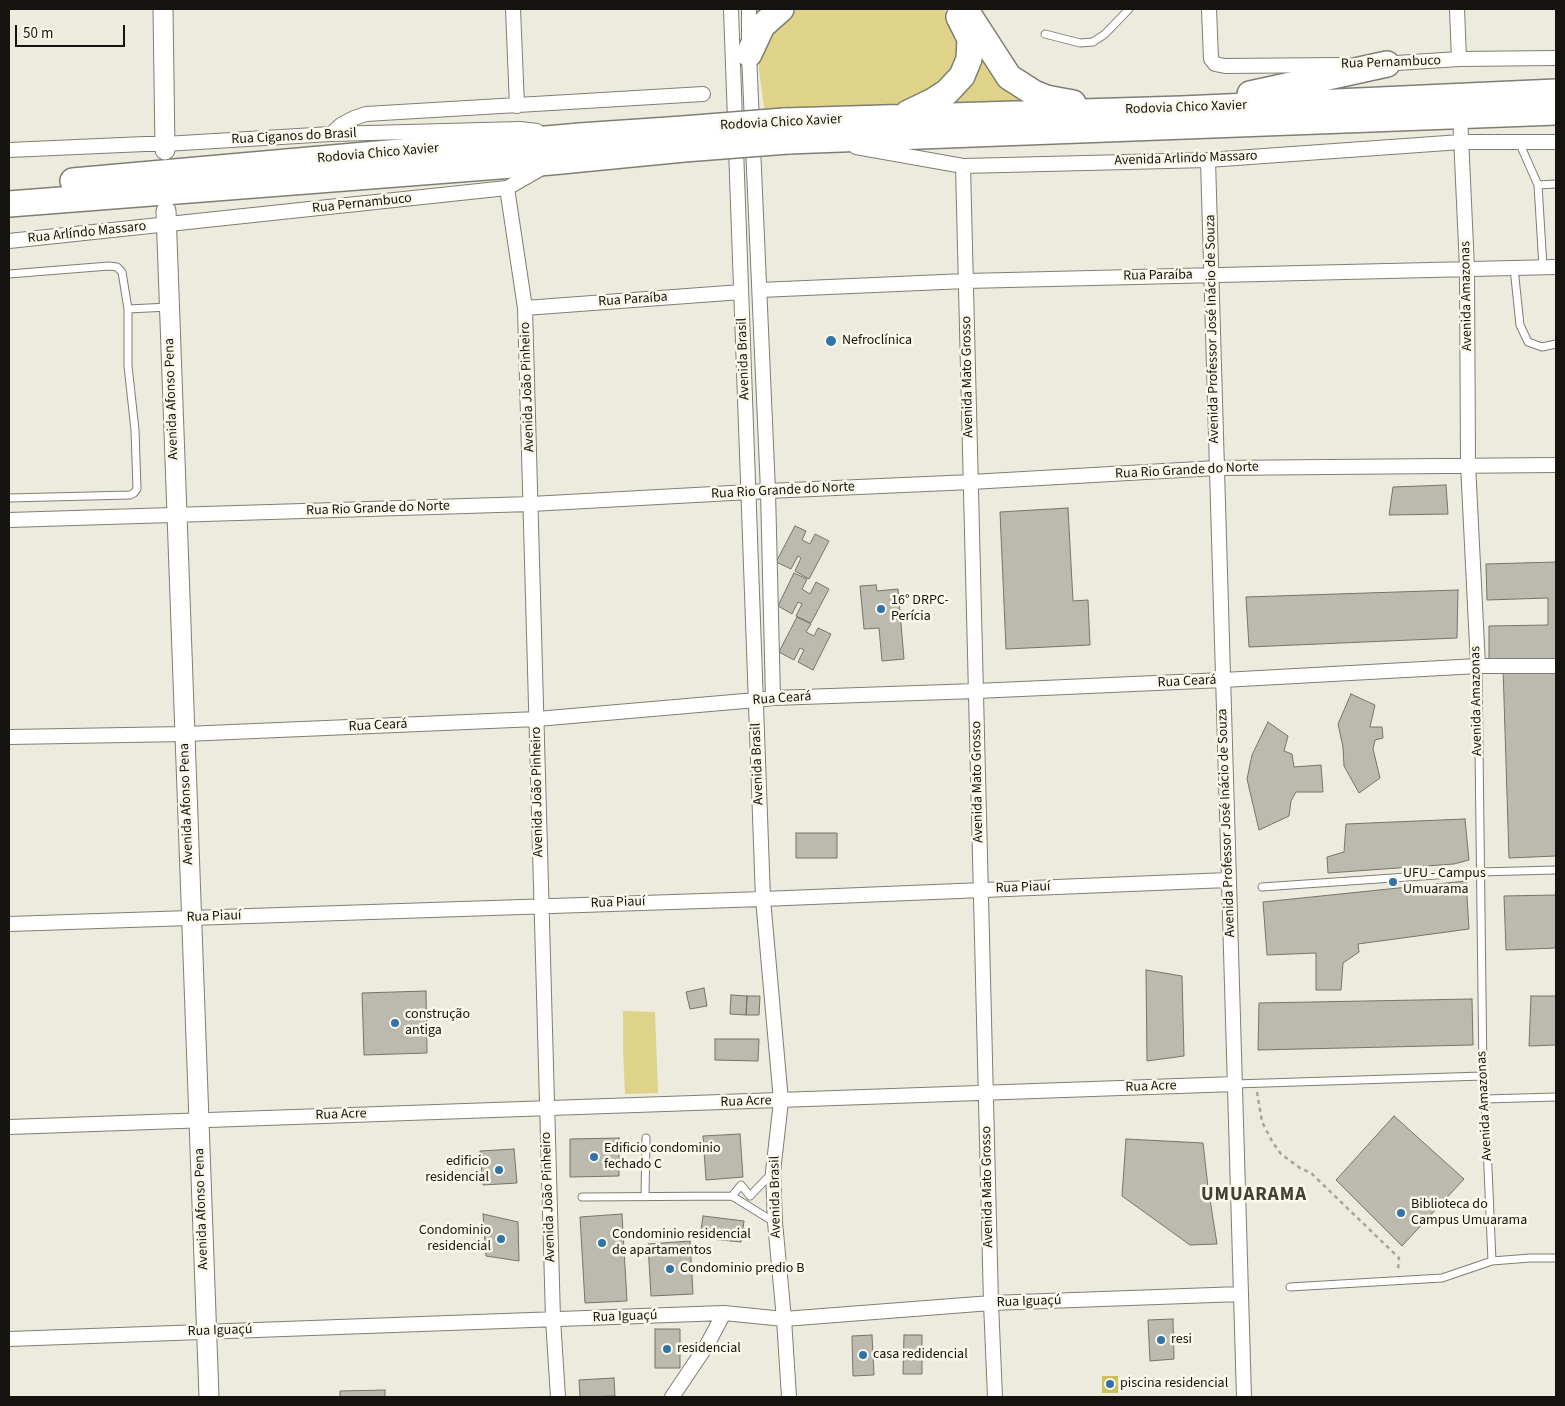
<!DOCTYPE html>
<meta charset="utf-8">
<style>
body{margin:0}
#map{position:relative;width:1565px;height:1406px;overflow:hidden;background:#ecebde;font-family:"Source Sans 3",sans-serif}
canvas{display:block}
.frame{position:absolute;inset:0;border:10px solid #14130f;pointer-events:none}
.scale{position:absolute;left:15px;top:25px;width:110px;height:22px;box-sizing:border-box;border:2px solid #14130f;border-top:0;padding-left:6px;font-size:15px;line-height:18px;white-space:nowrap;color:#14130f;-webkit-text-stroke:4px #faf8eb;paint-order:stroke}
</style>
<div id="map">
<canvas width="1565" height="1406"></canvas>
<div class="frame"></div>
<div class="scale">50 m</div>
</div>
<script>
const c = document.querySelector('canvas').getContext('2d');
c.lineJoin = 'round';
function paint(path, color) {
  c.fillStyle = color;
  c.fill(path, 'evenodd');
}
function shape(rows) {
  const path = new Path2D();
  for (const r of rows) {
    path.moveTo(r[0], r[1]);
    for (let i = 2; i < r.length; i += 2) path.lineTo(r[i], r[i + 1]);
  }
  return path;
}
function trace(path, color, width, dash) {
  c.strokeStyle = color;
  c.lineWidth = width;
  c.lineCap = dash ? 'butt' : 'round';
  c.setLineDash(dash || []);
  c.stroke(path);
}
function label(font, color, halo, rows, align = 'center') {
  c.font = font + ' "Source Sans 3",sans-serif';
  c.lineWidth = 5;
  c.setLineDash([]);
  c.textBaseline = 'middle';
  c.strokeStyle = halo;
  c.fillStyle = color;
  for (const [text, x, y, turn = 0] of rows) {
    c.save();
    c.translate(x, y);
    c.rotate((+turn || 0) * Math.PI / 180);
    c.textAlign = isNaN(turn) ? turn : align;
    if (halo) c.strokeText(text, 0, 0);
    c.fillText(text, 0, 0);
    c.restore();
  }
}
const green = shape([
 [791,9,942,9,945,11,954,23,961,37,958,58,947,83,909,103,765,114,759,70,759,57,770,25],
 [978,53,1028,105,942,103],
 [623,1011,655,1012,658,1093,625,1094,623,1048]
]);
const water = shape([
 [1102,1376,1118,1376,1118,1393,1102,1393]
]);
const building = shape([
 [1446,485,1448,514,1389,515,1393,487,1446,485],
 [1068,508,1073,601,1088,600,1090,645,1006,649,1000,512,1068,508],
 [795,526,806,531,802,540,810,544,815,534,829,541,809,579,795,571,801,558,798,556,791,569,776,562,795,526],
 [1556,562,1556,659,1489,661,1489,626,1548,625,1548,598,1487,600,1486,564,1556,562],
 [794,573,807,579,802,589,810,594,816,582,829,589,811,623,796,616,802,604,798,602,792,614,778,606,794,573],
 [876,585,877,591,898,589,904,659,882,661,879,628,864,629,860,586,876,585],
 [1458,590,1457,638,1249,647,1246,597,1458,590],
 [797,617,811,624,806,632,814,636,818,628,831,634,813,670,798,662,804,650,800,648,794,660,779,652,797,617],
 [1556,666,1556,856,1509,858,1503,667,1556,666],
 [1351,694,1375,705,1370,727,1382,727,1383,738,1375,740,1373,749,1380,778,1359,793,1344,766,1343,747,1338,724,1351,694],
 [1268,722,1288,736,1284,751,1292,754,1294,767,1321,765,1323,792,1296,792,1291,801,1289,816,1259,830,1247,779,1252,755,1268,722],
 [1465,819,1469,860,1454,864,1328,873,1327,857,1344,852,1346,824,1465,819],
 [796,833,837,833,837,858,796,858,796,833],
 [1466,881,1469,929,1358,944,1359,952,1343,963,1341,990,1316,990,1316,953,1267,955,1263,902,1466,881],
 [1556,895,1556,948,1506,950,1504,896,1556,895],
 [1146,970,1182,976,1184,1056,1147,1061,1146,970],
 [704,988,707,1006,690,1009,686,992,704,988],
 [426,991,427,1053,364,1055,362,993,426,991],
 [731,995,747,996,746,1015,730,1014,731,995],
 [747,996,760,996,759,1015,746,1015,747,996],
 [1531,996,1556,996,1556,1045,1529,1046,1531,996],
 [1472,999,1473,1045,1258,1050,1259,1003,1472,999],
 [715,1039,759,1039,758,1061,715,1060,715,1039],
 [1394,1116,1464,1179,1402,1246,1336,1180,1394,1116],
 [740,1134,743,1177,706,1180,703,1136,740,1134],
 [619,1138,619,1176,570,1177,570,1139,619,1138],
 [1126,1139,1203,1143,1208,1187,1217,1244,1190,1245,1122,1196,1126,1139],
 [514,1149,517,1183,483,1185,480,1151,514,1149],
 [483,1214,518,1222,519,1261,486,1256,483,1214],
 [622,1214,627,1301,585,1303,580,1217,622,1214],
 [703,1216,744,1221,741,1242,700,1238,703,1216],
 [690,1241,693,1294,651,1296,648,1244,690,1241],
 [1173,1319,1174,1359,1150,1361,1148,1320,1173,1319],
 [655,1329,680,1329,680,1368,655,1368,655,1329],
 [872,1335,874,1375,853,1376,852,1336,872,1335],
 [904,1335,922,1335,922,1374,903,1374,904,1335],
 [614,1378,615,1396,580,1397,579,1380,614,1378],
 [385,1390,385,1397,340,1397,340,1391,385,1390]
]);
const path = shape([
 [1257,1092,1262,1122,1273,1143,1281,1154,1300,1168,1311,1173,1399,1258,1398,1271]
]);
const lane = shape([
 [1045,34,1080,43,1093,42,1105,34,1129,9],
 [1519,142,1538,185,1556,184],
 [1538,185,1543,267],
 [1514,268,1520,325,1528,342,1542,347,1556,344],
 [9,274,109,266,117,267,122,272,128,309,169,307],
 [9,498,130,495,134,493,137,489,135,430,128,366,128,309],
 [1478,666,1483,1076,1485,1099,1492,1261],
 [1262,887,1480,872,1556,870],
 [1235,1084,1483,1076],
 [1485,1099,1556,1097],
 [732,1196,741,1185,750,1196,771,1174],
 [582,1197,732,1196,774,1222],
 [645,1197,646,1138],
 [1290,1287,1442,1278,1492,1261,1530,1258,1556,1258]
]);
const street = shape([
 [513,9,517,106],
 [731,9,763,899,781,1101,773,1172,775,1222,784,1319,789,1397],
 [749,9,749,54,768,491,773,698],
 [1209,9,1211,59,1215,64,1225,66,1342,65],
 [1457,9,1459,59],
 [1381,64,1459,59,1556,58],
 [1460,115,1467,268,1468,464,1478,666],
 [331,134,341,125,354,118,366,114,703,94],
 [856,147,963,166,1208,160,1461,142,1556,142],
 [9,150,145,144,165,144,331,134,520,129,537,131],
 [1208,160,1244,1397],
 [963,166,991,1303,995,1397],
 [507,188,525,308,553,1319,558,1397],
 [9,241,507,188,542,168],
 [760,290,966,281,1556,267],
 [525,308,741,292],
 [9,520,531,504,768,491,971,482,1216,468,1556,465],
 [9,737,185,734,537,719,756,700,773,698,976,691,1223,680,1478,666,1556,666],
 [9,924,763,899,1228,880],
 [9,1127,1235,1084],
 [9,1339,724,1313,784,1319,991,1303,1241,1294],
 [672,1397,707,1345,724,1313]
]);
const secondary = shape([
 [163,9,165,150],
 [166,211,209,1397]
]);
const highway = shape([
 [965,9,1009,77,1034,93,1046,98,1073,103],
 [749,54,762,26,781,9],
 [1250,94,1387,64],
 [908,113,933,101,947,92,962,76,969,59,970,39,959,17],
 [784,121,1182,109,1556,92],
 [788,141,1556,112],
 [73,181,580,136,683,129],
 [9,204,551,162,684,149]
]);
const highwayBridge = shape([
 [683,129,784,121],
 [684,149,788,141]
]);
const markers = [
 [831,341,6,"#3173a9"],
 [881,609,5,"#3173a9"],
 [1393,882,5,"#3173a9"],
 [395,1023,5,"#3173a9"],
 [594,1157,5,"#3173a9"],
 [499,1170,5,"#3173a9"],
 [1401,1213,5,"#3173a9"],
 [501,1239,5,"#3173a9"],
 [602,1243,5,"#3173a9"],
 [670,1269,5,"#3173a9"],
 [1161,1340,5,"#3173a9"],
 [667,1349,5,"#3173a9"],
 [863,1355,5,"#3173a9"],
 [1110,1384,5,"#3173a9"]
];
const streetNames = [
 ["Rua Pernambuco",1391,63,-2],
 ["Rodovia Chico Xavier",1186,108,-2],
 ["Rodovia Chico Xavier",781,123,-3],
 ["Rua Ciganos do Brasil",294,137,-3],
 ["Rodovia Chico Xavier",378,154,-5],
 ["Avenida Arlindo Massaro",1186,159,-2],
 ["Rua Pernambuco",362,204,-6],
 ["Rua Arlíndo Massaro",87,233,-6],
 ["Rua Paraíba",1158,276,-1],
 ["Avenida Amazonas",1467,296,-91],
 ["Rua Paraíba",633,300,-4],
 ["Avenida Professor José Inácio de Souza",1213,329,-91],
 ["Avenida Brasil",744,359,-92],
 ["Avenida Mato Grosso",968,377,-91],
 ["Avenida João Pinheiro",528,387,-92],
 ["Avenida Afonso Pena",172,399,-92],
 ["Rua Rio Grande do Norte",1187,471,-3],
 ["Rua Rio Grande do Norte",783,491,-3],
 ["Rua Rio Grande do Norte",378,509,-2],
 ["Rua Ceará",1187,682,-3],
 ["Rua Ceará",782,699,-4],
 ["Avenida Amazonas",1477,701,-91],
 ["Rua Ceará",378,726,-3],
 ["Avenida Brasil",758,764,-92],
 ["Avenida Mato Grosso",978,782,-91],
 ["Avenida João Pinheiro",538,792,-91],
 ["Avenida Afonso Pena",187,804,-92],
 ["Avenida Professor José Inácio de Souza",1227,823,-92],
 ["Rua Piauí",1023,888,-2],
 ["Rua Piauí",618,903,-2],
 ["Rua Piauí",214,917,-2],
 ["Rua Acre",1151,1087,-2],
 ["Rua Acre",746,1102,-2],
 ["Avenida Amazonas",1485,1106,-93],
 ["Rua Acre",341,1115,-2],
 ["Avenida Mato Grosso",988,1187,-91],
 ["Avenida João Pinheiro",549,1197,-92],
 ["Avenida Brasil",776,1197,-91],
 ["Avenida Afonso Pena",202,1209,-92],
 ["Rua Iguaçú",1029,1302,-2],
 ["Rua Iguaçú",625,1317,-2],
 ["Rua Iguaçú",220,1331,-2]
];
const poiNames = [
 ["Nefroclínica",842,341],
 ["16° DRPC-",891,601],
 ["Perícia",891,617],
 ["UFU - Campus",1403,874],
 ["Umuarama",1403,890],
 ["construção",405,1015],
 ["antiga",405,1031],
 ["Edificio condominio",604,1149],
 ["fechado C",604,1165],
 ["edificio",489,1162,"right"],
 ["residencial",489,1178,"right"],
 ["Biblioteca do",1411,1205],
 ["Campus Umuarama",1411,1221],
 ["Condominio",491,1231,"right"],
 ["residencial",491,1247,"right"],
 ["Condominio residencial",612,1235],
 ["de apartamentos",612,1251],
 ["Condominio predio B",680,1269],
 ["resi",1171,1340],
 ["residencial",677,1349],
 ["casa redidencial",873,1355],
 ["piscina residencial",1120,1384]
];
const districtNames = [
 ["UMUARAMA",1254,1196]
];
paint(green, '#ded388');
paint(water, '#cebe5c');
paint(building, '#bcbaae');
trace(building, '#757468', 1);
trace(lane, '#7f7e72', 9);
trace(street, '#7f7e72', 16);
trace(secondary, '#7f7e72', 21);
trace(highway, '#7f7e72', 28);
trace(path, '#a5a49a', 2.5, [4, 4]);
trace(lane, '#fff', 7);
trace(street, '#fff', 14);
trace(secondary, '#fff', 19);
trace(highway, '#fff', 25);
trace(highwayBridge, '#7f7e72', 28, []);
trace(highwayBridge, '#fff', 25);
for (const [x, y, r, color] of markers) {
  const dot = new Path2D();
  dot.arc(x, y, r, 0, 2 * Math.PI);
  c.fillStyle = color;
  c.fill(dot);
  trace(dot, '#faf8eb', 2);
}
label('14px', '#14130f', '#faf8eb', streetNames);
label('14px', '#14130f', '#faf8eb', poiNames, 'left');
c.letterSpacing = '1px';
label('bold 19px', '#414035', '#faf8eb', districtNames);
c.letterSpacing = '0px';
</script>
